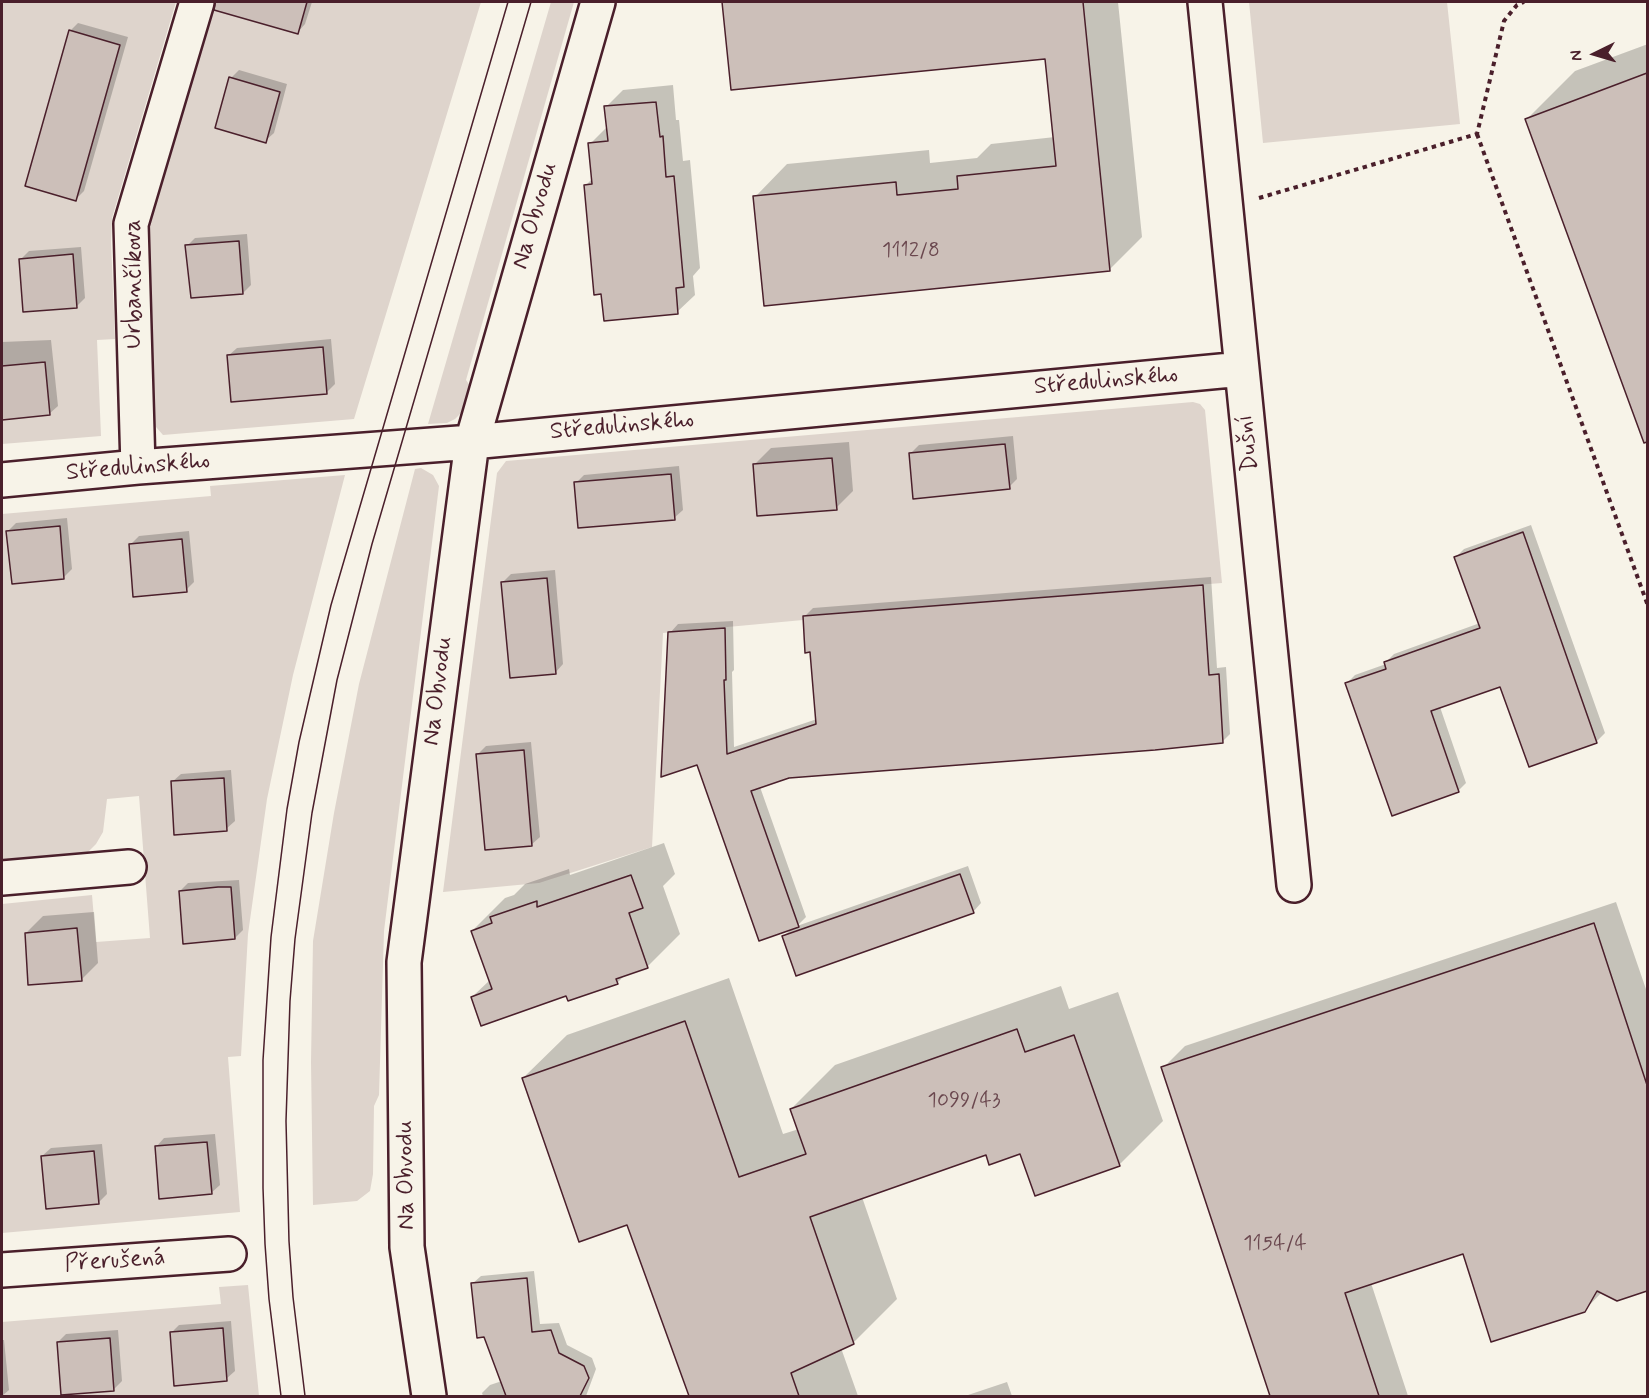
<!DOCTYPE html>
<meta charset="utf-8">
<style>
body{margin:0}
#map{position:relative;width:1649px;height:1398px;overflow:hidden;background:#f7f3e8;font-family:Mynerve,sans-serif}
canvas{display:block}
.frame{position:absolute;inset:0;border:3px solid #4a1f2b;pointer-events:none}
.north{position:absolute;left:1565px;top:24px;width:60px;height:60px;-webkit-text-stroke:4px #f7f3e8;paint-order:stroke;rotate:265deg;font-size:16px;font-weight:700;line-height:24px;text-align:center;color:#4a1f2b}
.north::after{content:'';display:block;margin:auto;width:21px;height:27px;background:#4a1f2b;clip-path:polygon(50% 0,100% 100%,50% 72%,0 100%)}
</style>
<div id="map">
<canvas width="1649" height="1398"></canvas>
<div class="frame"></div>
<div class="north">N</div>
</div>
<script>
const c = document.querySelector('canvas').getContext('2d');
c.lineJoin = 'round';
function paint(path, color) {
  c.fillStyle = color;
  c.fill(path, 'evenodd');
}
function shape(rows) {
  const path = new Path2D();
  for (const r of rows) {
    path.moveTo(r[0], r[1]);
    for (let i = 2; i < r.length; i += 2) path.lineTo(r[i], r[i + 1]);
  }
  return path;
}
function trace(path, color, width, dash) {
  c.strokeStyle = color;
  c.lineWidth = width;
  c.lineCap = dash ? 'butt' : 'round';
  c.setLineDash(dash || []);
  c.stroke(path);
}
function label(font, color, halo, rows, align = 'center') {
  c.font = font + ' Mynerve,sans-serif';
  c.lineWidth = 4.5;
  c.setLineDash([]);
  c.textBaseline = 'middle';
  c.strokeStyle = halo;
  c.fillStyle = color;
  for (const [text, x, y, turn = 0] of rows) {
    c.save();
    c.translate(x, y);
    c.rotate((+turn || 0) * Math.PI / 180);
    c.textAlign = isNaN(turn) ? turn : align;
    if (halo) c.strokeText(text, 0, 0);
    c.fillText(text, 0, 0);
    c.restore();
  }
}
const green = shape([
 [2,2,176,2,112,218,111,242,115,339,97,340,101,436,2,444],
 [212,2,481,2,354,419,163,435,156,427,152,417,148,333,149,213],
 [551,2,574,2,466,380,471,387,470,391,462,412,455,419,447,423,428,424],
 [1249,2,1447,2,1460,124,1263,143],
 [1193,402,1200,404,1205,410,1222,583,803,616,803,620,663,633,652,847,539,883,443,892,497,473,506,461],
 [421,468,433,475,439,486,384,931,379,1095,374,1106,373,1174,370,1191,357,1201,313,1205,311,1062,313,941,334,813,359,684,415,469],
 [345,475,293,675,267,799,248,934,241,1056,228,1057,240,1212,2,1233,2,904,92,895,96,942,150,938,139,796,107,799,103,832,96,844,88,852,2,861,2,514,211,496,210,486],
 [248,1285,259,1396,2,1396,2,1322,221,1304,219,1287]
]);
const shadow = shape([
 [253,2,312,2,305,24,297,33,248,18],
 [724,2,1118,2,1142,237,1109,270,755,197,787,164,929,150,930,163,977,158,991,144,1055,137,1047,58,733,89],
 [78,23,128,37,84,191,76,199,70,31],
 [1648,44,1648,446,1527,119,1575,71],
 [239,70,287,84,274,133,265,141,231,78],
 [673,85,676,120,679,120,683,161,690,160,700,268,693,276,695,295,677,312,586,185,593,178,590,144,607,127,606,107,623,90],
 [247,234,251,285,243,293,187,246,195,238],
 [81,247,85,298,77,306,21,259,29,251],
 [331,339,335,384,327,392,228,356,237,348],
 [51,340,58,406,49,414,2,418,2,342],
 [1013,436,1017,479,1009,487,911,453,919,445],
 [849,442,853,491,836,508,754,465,771,448],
 [679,466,683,510,674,518,576,483,584,475],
 [67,518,72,569,64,577,8,531,16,523],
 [1531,525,1605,733,1596,742,1501,685,1440,707,1466,783,1458,791,1346,684,1355,675,1386,664,1386,662,1394,654,1480,623,1456,557,1464,549],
 [189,531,194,582,186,590,130,545,139,536],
 [555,570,563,664,555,673,503,582,511,574],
 [1211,577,1217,668,1226,667,1230,734,1222,742,789,777,760,787,806,917,797,926,968,866,981,903,973,912,784,936,793,927,670,633,678,624,733,621,734,670,732,672,734,747,817,719,811,651,804,617,813,608],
 [531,742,540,837,531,845,478,754,486,746],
 [231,770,235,821,226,829,172,782,181,774],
 [664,843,675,874,663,886,680,934,647,967,626,974,617,983,567,994,472,997,490,980,472,931,505,898,514,895,525,884,569,869,570,875],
 [239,880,243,930,235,938,180,891,188,883],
 [1616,902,1648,995,1648,1290,1617,1300,1602,1292,1584,1311,1464,1253,1371,1283,1408,1396,1271,1396,1163,1068,1185,1046],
 [94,912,98,963,81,980,26,933,43,916],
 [729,978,783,1134,799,1129,791,1109,835,1065,1061,986,1069,1009,1118,992,1163,1121,1119,1165,1020,1152,987,1153,862,1197,897,1299,853,1343,841,1348,858,1396,690,1396,628,1223,523,1078,567,1035],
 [215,1134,220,1185,211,1193,156,1147,164,1138],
 [102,1144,107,1194,98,1203,42,1156,51,1148],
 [534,1271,540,1324,559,1323,567,1345,592,1358,596,1369,586,1396,483,1396,482,1393,490,1385,502,1381,472,1284,481,1276],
 [231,1321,235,1371,226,1379,171,1333,179,1325],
 [118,1330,122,1381,113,1390,58,1342,66,1334],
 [2,1340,4,1340,9,1390,2,1396],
 [1007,1382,1012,1396,965,1396]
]);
const building = shape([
 [215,2,307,2,298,34,214,10,215,2],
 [722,2,1083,2,1110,271,764,306,753,196,896,182,897,195,958,189,957,176,1056,166,1045,59,731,90,722,2],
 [69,30,120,45,76,201,25,186,69,30],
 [1647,73,1647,442,1644,443,1525,119,1647,73],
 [229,77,280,92,266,143,215,128,229,77],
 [656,102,660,137,663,136,666,177,674,176,684,287,676,288,678,314,604,321,601,294,594,295,584,185,592,184,588,143,608,141,604,106,656,102],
 [239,241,243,294,191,298,185,245,239,241],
 [73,254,77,308,23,312,19,259,73,254],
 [323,347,327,394,231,402,227,355,323,347],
 [45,362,50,415,2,420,2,366,45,362],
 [1005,444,1010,489,913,499,909,453,1005,444],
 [832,458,837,510,757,516,753,464,832,458],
 [671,474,675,520,578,528,574,482,671,474],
 [60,526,64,579,12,584,6,531,60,526],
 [1523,532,1597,743,1529,767,1500,687,1431,711,1459,792,1392,816,1345,683,1386,669,1384,662,1480,628,1454,557,1523,532],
 [182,539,187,592,133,597,129,544,182,539],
 [547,578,556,674,510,678,501,582,547,578],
 [1203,585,1209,675,1219,674,1223,743,1155,750,789,778,751,791,799,927,759,941,697,765,661,777,668,632,725,628,726,680,724,680,727,754,816,724,810,652,805,653,803,616,1203,585],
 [524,750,532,846,485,850,476,754,524,750],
 [224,778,227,831,174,835,171,781,224,778],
 [960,874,974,913,796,976,782,936,960,874],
 [631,875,643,908,629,913,648,968,616,979,618,984,568,1001,566,996,481,1026,471,997,492,989,471,931,492,923,490,917,537,901,537,907,631,875],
 [218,887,231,887,235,939,183,944,179,891,218,887],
 [1594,923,1647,1085,1647,1291,1617,1301,1597,1291,1585,1312,1491,1342,1463,1254,1345,1293,1379,1396,1270,1396,1161,1067,1594,923],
 [77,928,82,981,28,985,25,933,77,928],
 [685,1021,739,1177,806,1154,790,1109,1017,1029,1025,1052,1074,1035,1120,1166,1035,1196,1020,1154,989,1165,986,1155,810,1217,854,1344,791,1373,799,1396,689,1396,627,1225,579,1242,522,1078,685,1021],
 [207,1142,212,1194,159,1199,155,1146,207,1142],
 [94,1151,99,1204,46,1209,41,1156,94,1151],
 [527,1278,532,1332,551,1330,559,1353,584,1366,589,1378,580,1396,506,1396,484,1337,477,1338,471,1283,527,1278],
 [223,1328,227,1381,174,1386,170,1332,223,1328],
 [110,1338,114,1391,61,1395,57,1342,110,1338]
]);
const path = shape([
 [1477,134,1648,606],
 [1259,198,1477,134,1504,21,1517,5,1524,2]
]);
const minor = shape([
 [1205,2,1294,885],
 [138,467,131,224,197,2],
 [2,480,138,467,472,442,1242,369],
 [2,878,129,867],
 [2,1270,229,1254],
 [429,1396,407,1247,404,962,472,442,598,2]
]);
const tram = shape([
 [281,1396,269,1299,265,1244,263,1188,263,1060,271,937,287,809,299,742,331,605,508,2],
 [305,1396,293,1297,289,1241,286,1121,290,1001,295,939,312,813,337,680,372,544,531,2]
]);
const numberNames = [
 ["1112/8",911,252],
 ["1099/43",964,1102],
 ["1154/4",1275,1245]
];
const streetNames = [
 ["Na Obvodu",536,216,-74],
 ["Urbančíkova",135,284,-90],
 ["Středulinského",1106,382,-5],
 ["Středulinského",622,427,-5],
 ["Dušní",1249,443,-96],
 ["Středulinského",138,468,-5],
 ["Na Obvodu",439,691,-83],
 ["Na Obvodu",407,1175,-91],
 ["Přerušená",115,1262,-4]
];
paint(green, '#ded4cc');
paint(shadow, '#0003');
paint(building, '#ccbfb9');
trace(building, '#4a1f2b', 1.5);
trace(minor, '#4a1f2b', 38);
trace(path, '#4a1f2b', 4, [4.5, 4.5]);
trace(minor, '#f7f3e8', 33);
trace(tram, '#4a1f2b', 1.5);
label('21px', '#6a474e', null, numberNames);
label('24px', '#4a1f2b', '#f7f3e8', streetNames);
</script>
